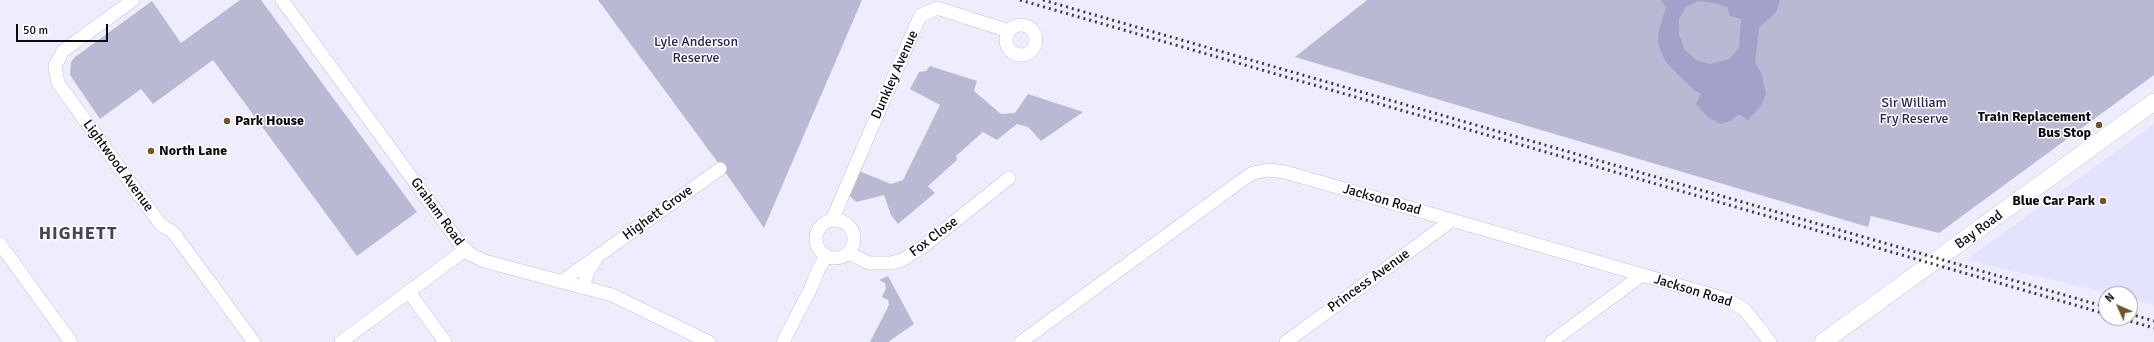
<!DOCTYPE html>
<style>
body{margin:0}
#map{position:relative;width:2154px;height:342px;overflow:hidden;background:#eeedfe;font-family:Signika,sans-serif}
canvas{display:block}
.north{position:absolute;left:2098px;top:286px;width:40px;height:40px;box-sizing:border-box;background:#fff;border:1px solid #9d9da1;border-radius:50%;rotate:315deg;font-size:11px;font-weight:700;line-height:16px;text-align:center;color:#0b0b13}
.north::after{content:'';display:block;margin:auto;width:14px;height:18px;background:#6e5827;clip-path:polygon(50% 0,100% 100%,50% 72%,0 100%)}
.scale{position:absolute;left:16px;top:24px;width:92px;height:18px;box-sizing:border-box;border:2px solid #0b0b13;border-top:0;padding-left:5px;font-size:12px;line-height:14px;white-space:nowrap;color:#0b0b13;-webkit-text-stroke:3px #fff;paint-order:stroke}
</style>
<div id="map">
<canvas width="2154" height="342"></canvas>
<div class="north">N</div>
<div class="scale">50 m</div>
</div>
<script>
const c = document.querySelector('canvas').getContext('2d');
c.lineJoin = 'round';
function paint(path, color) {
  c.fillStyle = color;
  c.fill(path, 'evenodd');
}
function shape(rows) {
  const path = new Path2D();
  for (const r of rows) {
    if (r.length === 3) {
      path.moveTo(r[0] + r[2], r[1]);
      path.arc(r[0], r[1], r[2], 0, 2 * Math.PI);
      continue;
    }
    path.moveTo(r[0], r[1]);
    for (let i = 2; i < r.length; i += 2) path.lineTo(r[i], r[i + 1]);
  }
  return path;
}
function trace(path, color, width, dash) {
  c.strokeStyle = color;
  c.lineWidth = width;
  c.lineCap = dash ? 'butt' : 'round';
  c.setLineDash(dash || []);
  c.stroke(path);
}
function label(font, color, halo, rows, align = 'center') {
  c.font = font + ' Signika,sans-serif';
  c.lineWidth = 3;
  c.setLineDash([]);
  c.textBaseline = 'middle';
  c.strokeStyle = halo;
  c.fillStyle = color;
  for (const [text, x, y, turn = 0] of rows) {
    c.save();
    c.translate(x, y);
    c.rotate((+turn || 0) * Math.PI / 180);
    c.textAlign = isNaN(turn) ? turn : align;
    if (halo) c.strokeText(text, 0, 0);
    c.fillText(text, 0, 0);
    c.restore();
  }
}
const built = shape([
 [2154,124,2154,305,2130,298,2130,294,2113,294,1966,260]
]);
const green = shape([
 [240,0,261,0,417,212,357,256,213,60,153,104,141,89,100,119,70,75,71,62,75,57,152,1,181,43],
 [598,0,862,0,764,228,730,179],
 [1367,0,2154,0,2154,75,1939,233,1871,216,1868,227,1295,57],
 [930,66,977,81,974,91,1001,114,1015,113,1028,94,1083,112,1041,141,1028,127,1017,124,997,140,983,132,956,156,957,160,928,186,935,193,898,224,891,215,884,195,856,202,848,194,859,171,891,184,903,180,940,105,910,89,919,72,926,71],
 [888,276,914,324,888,342,870,342,889,305,888,300,882,297,886,288,885,283,879,280]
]);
const water = shape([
 [1661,0,1780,0,1776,12,1759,28,1755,62,1762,75,1766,94,1761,106,1748,120,1741,115,1737,115,1730,121,1721,124,1709,118,1696,104,1701,94,1694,90,1678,75,1666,62,1659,47,1658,34,1666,7],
 [1699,1,1713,3,1727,7,1730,16,1741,19,1739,48,1729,59,1710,64,1696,60,1684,49,1679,34,1679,19,1686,7]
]);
const minor = shape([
 [133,0,63,51,55,66,58,83,161,225,173,232,254,342],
 [282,0,460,244,470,254,484,261,612,295,709,342],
 [1021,40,15],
 [835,239,19],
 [832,220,920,16,937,8,1009,31],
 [0,244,71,342],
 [848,253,869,263,891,263,902,260,924,246,1009,178],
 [561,282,720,169],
 [582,288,589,270,596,259],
 [409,292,445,342],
 [341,342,465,250],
 [783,342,811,288,819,268,826,257],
 [1021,342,1245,178,1253,173,1268,170,1285,172,1726,299,1745,310,1770,342],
 [1286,342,1452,220],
 [1551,342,1642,275]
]);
const major = shape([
 [1823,342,2154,102]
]);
const rail = shape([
 [1020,0,2106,314],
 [1043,0,2106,307],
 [2130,314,2154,321],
 [2119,318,2154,328]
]);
const markers = [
 [227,121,4,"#6e5827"],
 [2099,125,4,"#6e5827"],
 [151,151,4,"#6e5827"],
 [2103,201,4,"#6e5827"]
];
const parkNames = [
 ["Lyle Anderson",696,42],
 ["Reserve",696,58],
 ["Sir William",1914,103],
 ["Fry Reserve",1914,119]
];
const streetNames = [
 ["Dunkley Avenue",895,75,-66],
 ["Lightwood Avenue",118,166,54],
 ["Jackson Road",1382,200,16],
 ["Graham Road",437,212,54],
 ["Highett Grove",658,213,-36],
 ["Bay Road",1979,230,-36],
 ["Fox Close",934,237,-37],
 ["Princess Avenue",1369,281,-36],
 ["Jackson Road",1693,291,17]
];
const poiNames = [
 ["Train Replacement",2091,117],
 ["Bus Stop",2091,133],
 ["Park House",235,121,"left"],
 ["North Lane",159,151,"left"],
 ["Blue Car Park",2095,201]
];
const districtNames = [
 ["HIGHETT",78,234]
];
paint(built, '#e3e3fe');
paint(green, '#bab9d4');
paint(water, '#a3a1ca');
trace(minor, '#c2c2dc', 14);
trace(major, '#c2c2dc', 18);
trace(minor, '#fff', 13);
trace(major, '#fff', 17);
trace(rail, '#3d3d47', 3, [2, 4]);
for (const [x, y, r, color] of markers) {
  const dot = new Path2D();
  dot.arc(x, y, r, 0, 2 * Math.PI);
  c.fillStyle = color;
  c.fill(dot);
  trace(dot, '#fff', 1.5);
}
label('14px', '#2b2357', '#fff', parkNames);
label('14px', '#0b0b13', '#fff', streetNames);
label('bold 14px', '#0b0b13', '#fff', poiNames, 'right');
c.letterSpacing = '1px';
label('bold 18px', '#45445a', '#fff', districtNames);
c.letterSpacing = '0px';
</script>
